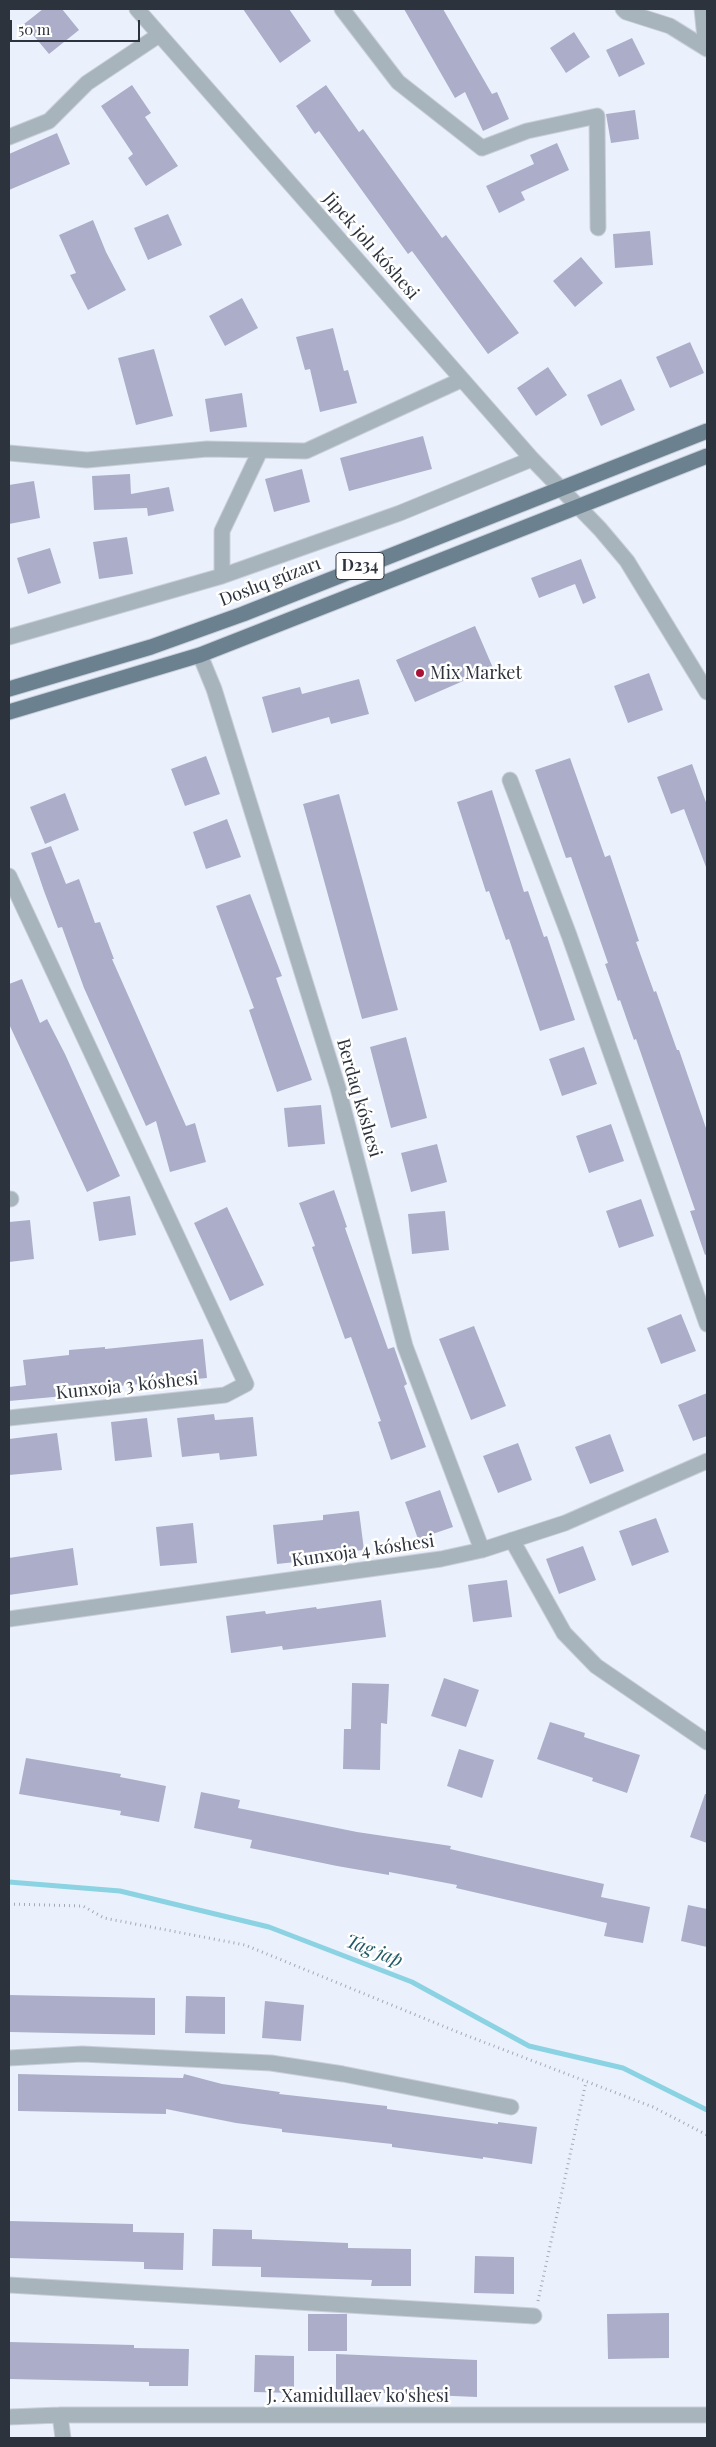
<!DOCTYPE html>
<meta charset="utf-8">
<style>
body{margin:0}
#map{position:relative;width:716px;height:2447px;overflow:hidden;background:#ebf1fc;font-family:"Playfair Display",serif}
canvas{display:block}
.frame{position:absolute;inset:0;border:10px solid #2d333d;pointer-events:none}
.scale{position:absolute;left:10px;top:20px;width:130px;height:22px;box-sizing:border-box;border:2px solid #2d333d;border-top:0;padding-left:6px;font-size:15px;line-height:18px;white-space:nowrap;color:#2d333d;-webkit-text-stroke:4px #fff;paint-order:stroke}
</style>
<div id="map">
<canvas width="716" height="2447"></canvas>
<div class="frame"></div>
<div class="scale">50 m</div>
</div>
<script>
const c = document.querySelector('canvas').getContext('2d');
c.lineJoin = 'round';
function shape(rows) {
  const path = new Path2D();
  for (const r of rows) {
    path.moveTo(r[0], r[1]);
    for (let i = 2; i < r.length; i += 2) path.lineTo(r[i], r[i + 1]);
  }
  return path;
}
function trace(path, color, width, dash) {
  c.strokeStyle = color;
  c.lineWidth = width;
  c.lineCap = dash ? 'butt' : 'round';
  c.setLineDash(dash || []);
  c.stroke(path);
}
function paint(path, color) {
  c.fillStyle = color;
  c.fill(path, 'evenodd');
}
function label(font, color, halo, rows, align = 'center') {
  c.font = font + ' "Playfair Display",serif';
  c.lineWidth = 5;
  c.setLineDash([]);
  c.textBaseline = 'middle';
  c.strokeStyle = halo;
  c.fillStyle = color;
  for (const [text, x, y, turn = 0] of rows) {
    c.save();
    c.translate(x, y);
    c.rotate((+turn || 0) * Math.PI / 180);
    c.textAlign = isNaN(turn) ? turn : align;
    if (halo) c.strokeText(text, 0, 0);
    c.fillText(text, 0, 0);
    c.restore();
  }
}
const stream = shape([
 [9,1882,120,1891,269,1927,412,1982,529,2046,623,2068,707,2110]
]);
const building = shape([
 [43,9,62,9,79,30,49,54,24,24],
 [243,9,289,9,311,41,280,63],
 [404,9,443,9,492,94,497,92,509,119,483,131,465,92,455,98],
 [574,32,590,57,566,73,550,48],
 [632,38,645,64,619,77,606,50],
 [132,85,151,113,145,117,178,166,146,186,128,158,133,154,101,106],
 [326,85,359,132,363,129,442,238,446,235,519,333,488,354,412,251,408,254,319,131,315,134,296,106],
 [635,110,639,139,611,143,606,114],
 [57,133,70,164,9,190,9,154],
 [557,143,569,170,521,192,525,200,499,213,486,186,534,164,530,155],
 [168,214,182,245,148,260,134,228],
 [93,220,106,252,126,290,88,310,70,275,76,273,59,235],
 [650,231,653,265,615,268,613,234],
 [581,257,603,283,575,307,553,281],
 [242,298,258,328,225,346,209,316],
 [333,328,344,371,348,370,357,403,320,412,310,369,305,370,296,337],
 [690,342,704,373,670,388,656,357],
 [154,349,173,416,136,425,118,358],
 [548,367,567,395,536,416,517,388],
 [621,379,635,410,601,426,587,395],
 [242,393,247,427,210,432,205,399],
 [423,436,432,469,349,491,340,458],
 [302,469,310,502,274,512,265,479],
 [130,474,131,494,169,487,174,511,148,516,147,508,94,510,92,476],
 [34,481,40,518,9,524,9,485],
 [127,537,133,574,99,579,93,542],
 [50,548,61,583,28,594,17,558],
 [581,559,596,598,583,604,575,584,539,598,531,578],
 [475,626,493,668,415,702,396,660],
 [649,673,663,710,628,723,614,686],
 [359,679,369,714,331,724,329,717,272,733,262,697,300,687,302,694],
 [206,756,220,794,185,806,171,769],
 [570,758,605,857,610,855,639,941,636,942,654,992,656,991,677,1050,679,1050,707,1131,707,1254,705,1255,690,1211,695,1210,636,1039,634,1040,620,1000,618,1001,605,964,608,963,571,857,566,858,535,770],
 [692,764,707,805,706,867,684,809,671,814,657,777],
 [492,790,524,892,528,891,544,937,547,936,575,1020,540,1031,509,939,506,940,489,891,486,892,457,802],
 [65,793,79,830,45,844,30,807],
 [339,794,398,1010,362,1019,303,804],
 [227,819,241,857,206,869,193,832],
 [51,846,66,884,79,879,95,923,100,922,114,959,112,959,186,1126,195,1123,206,1162,170,1172,156,1121,146,1126,84,988,62,927,58,928,44,891,31,853],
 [250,894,282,976,276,978,312,1080,277,1092,249,1010,254,1008,216,906],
 [22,979,40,1023,47,1019,65,1054,120,1176,87,1192,9,1024,9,984],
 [406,1037,427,1118,391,1128,370,1047],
 [584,1047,597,1084,562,1096,549,1059],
 [321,1105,325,1144,288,1147,284,1108],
 [611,1124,624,1161,589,1173,576,1136],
 [437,1144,447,1182,411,1192,401,1153],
 [334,1190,347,1227,345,1228,388,1349,394,1347,407,1384,404,1386,426,1447,391,1460,378,1422,381,1421,351,1337,345,1339,312,1247,315,1246,299,1203],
 [130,1196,136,1235,99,1241,93,1202],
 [641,1199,654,1236,619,1248,606,1211],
 [227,1207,264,1285,230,1301,194,1223],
 [445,1211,449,1250,412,1254,408,1214],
 [30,1220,34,1259,9,1262,9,1222],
 [681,1314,696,1351,661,1364,647,1328],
 [474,1326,506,1406,471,1420,439,1339],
 [203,1339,207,1378,64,1391,65,1396,9,1401,9,1387,26,1385,23,1360,69,1355,69,1350,105,1347,105,1349],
 [707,1393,707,1436,693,1441,678,1405],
 [214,1414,215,1420,253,1417,257,1456,220,1460,219,1453,182,1457,177,1418],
 [147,1418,152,1457,115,1461,111,1422],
 [57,1433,62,1470,9,1475,9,1439],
 [610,1434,624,1471,590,1484,575,1447],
 [518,1443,532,1480,498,1493,483,1456],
 [440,1490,453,1527,418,1539,405,1502],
 [359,1511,364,1550,313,1555,314,1560,277,1564,273,1525,323,1520,323,1515],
 [656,1518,669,1552,632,1566,619,1531],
 [193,1523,197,1563,160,1566,156,1527],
 [583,1546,596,1580,559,1594,546,1559],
 [73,1548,78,1585,9,1595,9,1558],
 [507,1580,512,1617,473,1622,468,1585],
 [381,1600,386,1637,283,1650,282,1646,231,1653,226,1616,265,1611,266,1614,316,1607,317,1609],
 [444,1678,479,1690,466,1727,431,1716],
 [352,1683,389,1684,387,1724,381,1723,380,1770,343,1769,344,1729,351,1729],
 [550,1722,585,1733,584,1737,640,1755,627,1793,592,1781,593,1778,537,1759],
 [459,1749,494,1760,482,1798,447,1786],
 [26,1758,121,1774,120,1777,166,1786,159,1822,120,1815,121,1811,19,1794],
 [201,1792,240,1800,238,1808,357,1832,451,1846,450,1849,604,1884,601,1897,650,1907,643,1943,604,1936,607,1923,456,1888,457,1885,389,1872,389,1875,337,1866,250,1848,252,1840,194,1828],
 [705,1794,707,1794,707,1843,690,1837],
 [688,1905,707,1909,707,1947,681,1941],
 [9,1995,155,1998,155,2035,9,2032],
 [186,1996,225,1997,225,2034,185,2033],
 [265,2001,304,2005,301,2041,262,2038],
 [18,2074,183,2078,184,2074,222,2084,280,2092,279,2094,387,2106,387,2109,498,2124,498,2122,537,2127,532,2164,483,2157,483,2159,392,2147,392,2144,282,2132,282,2129,236,2123,166,2109,166,2114,18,2111],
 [9,2221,133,2224,133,2232,184,2233,183,2270,144,2269,144,2262,9,2258],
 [213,2229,252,2230,252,2239,348,2243,348,2248,411,2249,411,2286,371,2286,372,2280,261,2277,261,2267,212,2266],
 [475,2256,514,2257,514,2294,474,2293],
 [669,2313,669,2358,608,2359,607,2314],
 [308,2314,347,2314,347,2351,308,2351],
 [9,2342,134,2345,134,2348,189,2349,188,2386,149,2386,149,2382,9,2379],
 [336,2354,477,2360,477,2397,336,2391],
 [255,2355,294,2356,294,2393,254,2392]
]);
const path = shape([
 [9,1904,83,1906,104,1918,245,1945,460,2033,653,2107,707,2135],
 [538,2301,586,2082]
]);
const minor = shape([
 [137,9,532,459,600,529,627,561,707,692],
 [342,9,398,82,482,148,527,131,597,116,598,228],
 [623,9,626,12,670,26,707,49],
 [702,9,706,48],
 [9,137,49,121,87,83,159,35],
 [9,453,87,460,207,449,306,451,461,380],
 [222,576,222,531,260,451],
 [9,637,222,576,400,513,532,459],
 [200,655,214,689,338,1088,405,1346,482,1550],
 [510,780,569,935,707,1324],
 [9,876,246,1384,225,1395,9,1418],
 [9,1199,11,1199],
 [512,1540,564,1633,596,1666,707,1742],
 [9,1619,441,1559,482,1550,565,1523,707,1461],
 [9,2058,82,2054,271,2063,343,2074,511,2107],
 [9,2285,534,2316],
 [60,2415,63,2438],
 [9,2417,60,2415,707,2415]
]);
const major = shape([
 [9,689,151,647,243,614,707,431],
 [9,712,200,655,707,456]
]);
const markers = [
 [420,673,5,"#a91237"]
];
const shields = [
 [360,566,48]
];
const shieldNames = [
 ["D234",360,566]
];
const streetNames = [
 ["Jipek jolı kóshesi",371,246,49],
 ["Doslıq gúzarı",270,582,-21],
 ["Berdaq kóshesi",359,1098,74],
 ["Kunxoja 3 kóshesi",127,1386,-6],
 ["Kunxoja 4 kóshesi",363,1551,-8],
 ["J. Xamidullaev ko'shesi",358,2396]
];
const poiNames = [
 ["Mix Market",430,673]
];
const waterNames = [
 ["Tag jap",374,1951,21]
];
trace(stream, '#8bd3e2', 5);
paint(building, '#acaec9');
trace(minor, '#c9cfda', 17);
trace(major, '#c9cfda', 17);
trace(path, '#a4aab5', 3, [1, 4]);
trace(minor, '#a8b4bc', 15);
trace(major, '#6b818f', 15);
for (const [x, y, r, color] of markers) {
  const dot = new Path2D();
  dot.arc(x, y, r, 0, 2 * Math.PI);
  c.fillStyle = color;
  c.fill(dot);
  trace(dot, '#fff', 2);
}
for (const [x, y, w] of shields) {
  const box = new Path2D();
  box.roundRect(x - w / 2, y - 13.5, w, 27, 4);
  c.fillStyle = '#fff';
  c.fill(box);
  trace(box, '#2d333d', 1);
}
label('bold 16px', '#2d333d', null, shieldNames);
label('18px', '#2d333d', '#fff', streetNames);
label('18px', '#2d333d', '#fff', poiNames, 'left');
label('italic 19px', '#1e5a65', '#fff', waterNames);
</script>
